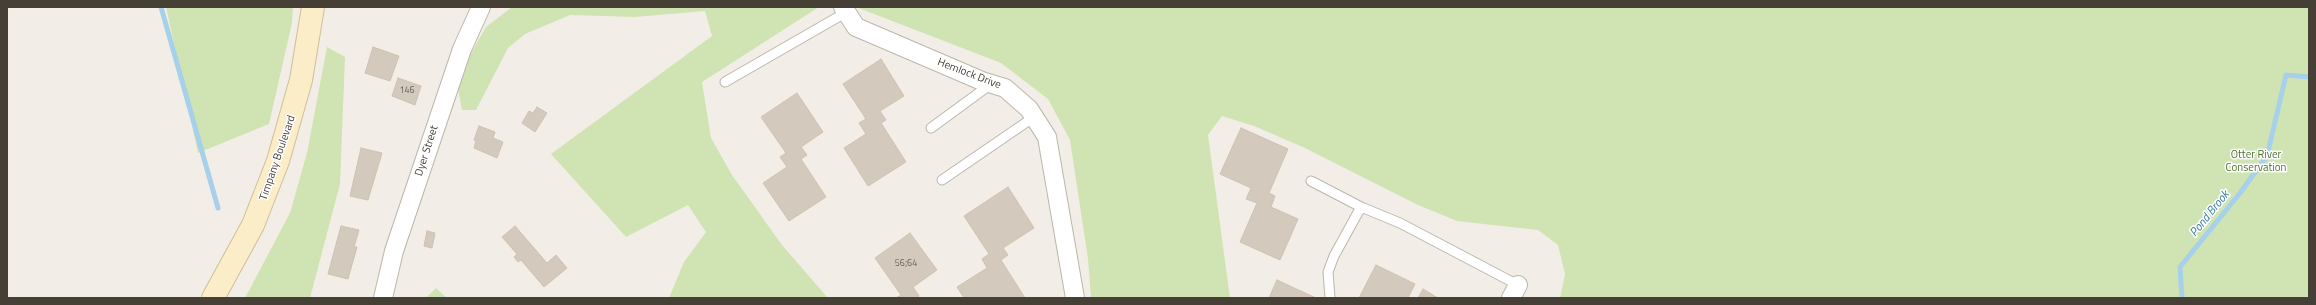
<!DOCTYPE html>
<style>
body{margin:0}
#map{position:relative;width:2316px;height:305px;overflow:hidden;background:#f2eee7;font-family:"Titillium Web",sans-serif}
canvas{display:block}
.frame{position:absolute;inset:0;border:8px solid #453f36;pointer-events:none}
</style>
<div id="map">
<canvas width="2316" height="305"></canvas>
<div class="frame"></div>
</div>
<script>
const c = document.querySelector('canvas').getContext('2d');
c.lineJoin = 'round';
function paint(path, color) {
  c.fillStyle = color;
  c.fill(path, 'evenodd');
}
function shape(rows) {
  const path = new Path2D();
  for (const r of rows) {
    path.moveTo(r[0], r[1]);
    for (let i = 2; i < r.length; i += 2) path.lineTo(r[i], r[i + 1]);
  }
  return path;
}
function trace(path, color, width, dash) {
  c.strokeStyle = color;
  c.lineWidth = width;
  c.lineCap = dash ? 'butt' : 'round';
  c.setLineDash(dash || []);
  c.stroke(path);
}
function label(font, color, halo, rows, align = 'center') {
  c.font = font + ' "Titillium Web",sans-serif';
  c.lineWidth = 3;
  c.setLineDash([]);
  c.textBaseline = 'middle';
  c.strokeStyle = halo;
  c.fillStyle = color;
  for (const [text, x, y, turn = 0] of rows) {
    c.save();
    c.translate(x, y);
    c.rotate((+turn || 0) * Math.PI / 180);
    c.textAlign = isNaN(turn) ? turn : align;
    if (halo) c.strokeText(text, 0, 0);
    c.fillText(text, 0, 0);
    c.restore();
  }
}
const green = shape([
 [166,7,293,7,292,23,269,124,198,153],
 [512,7,819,7,702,82,711,138,732,175,782,245,828,298,669,298,684,262,706,232,688,205,626,237,551,154,712,36,705,11,635,17,570,15,525,34,508,48,476,110,462,110,458,89,470,55,486,27],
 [856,7,2309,7,2309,298,1560,298,1565,274,1558,245,1538,230,1457,221,1418,205,1305,148,1254,126,1222,116,1208,135,1230,298,1091,298,1088,259,1070,140,1048,99,1001,63],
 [327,47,345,57,340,184,310,298,245,298,290,213,307,153],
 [436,288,447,298,426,298]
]);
const stream = shape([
 [161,7,218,208],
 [2182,298,2180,267,2240,193,2267,156,2286,75,2309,77]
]);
const building = shape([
 [373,47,399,56,390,81,365,73,373,47],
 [881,59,904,96,880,111,886,120,881,123,906,162,868,186,844,148,866,134,859,123,866,119,843,84,881,59],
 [398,78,421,86,415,105,392,96,398,78],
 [797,93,823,132,801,147,807,155,801,159,826,197,789,221,763,183,787,167,780,157,786,153,761,117,797,93],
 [537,107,547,113,535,132,522,123,529,111,533,113,537,107],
 [479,126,495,132,493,138,503,142,497,158,474,148,476,141,474,140,479,126],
 [1241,128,1288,149,1269,193,1275,196,1271,207,1298,219,1280,260,1240,242,1257,203,1246,199,1251,188,1220,174,1241,128],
 [361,148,382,153,368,200,350,196,361,148],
 [1008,187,1034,228,1003,248,1008,255,1001,260,1025,298,964,298,957,287,987,268,982,259,989,254,964,216,1008,187],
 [341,226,359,230,354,247,357,247,348,279,328,274,341,226],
 [515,226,547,263,556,255,567,268,544,287,521,260,518,262,514,257,517,254,502,237,515,226],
 [427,231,435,233,432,248,424,246,427,231],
 [910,233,937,270,913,287,919,296,917,298,896,298,901,295,875,258,910,233],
 [1376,265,1415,284,1408,298,1359,298,1376,265],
 [1277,280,1316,298,1269,298,1277,280],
 [1423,289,1438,298,1418,298,1423,289]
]);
const service = shape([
 [725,82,845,13],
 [931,128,991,84],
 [942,180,1034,117],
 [1311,181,1361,207],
 [1330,298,1328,272,1334,256,1361,207,1400,223,1518,285]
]);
const minor = shape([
 [843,7,856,27,982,81,1005,88,1029,109,1047,137,1075,298],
 [383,298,394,251,429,147,462,49,481,7],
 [1511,298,1518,285]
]);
const secondary = shape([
 [213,298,253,225,278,161,301,80,313,7]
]);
const numberNames = [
 ["146",407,91],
 ["56;64",906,264]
];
const streetNames = [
 ["Hemlock Drive",969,74,21],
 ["Dyer Street",427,151,-72],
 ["Timpany Boulevard",278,158,-71]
];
const parkNames = [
 ["Otter River",2256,155],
 ["Conservation",2256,168]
];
const waterNames = [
 ["Pond Brook",2210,214,-51]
];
paint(green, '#cfe4b2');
trace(stream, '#a7d1eb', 5);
paint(building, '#d3cabd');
trace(building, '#cdc1b1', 1);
trace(service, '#bdb6aa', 11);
trace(minor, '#bdb6aa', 20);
trace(secondary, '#cfbf99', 24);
trace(service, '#fff', 9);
trace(minor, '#fff', 18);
trace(secondary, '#faedc8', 22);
label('9px', '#686258', null, numberNames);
label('11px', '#453f36', '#fff', streetNames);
label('11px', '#4a722e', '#fff', parkNames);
label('italic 12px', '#377ca8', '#fff', waterNames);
</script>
